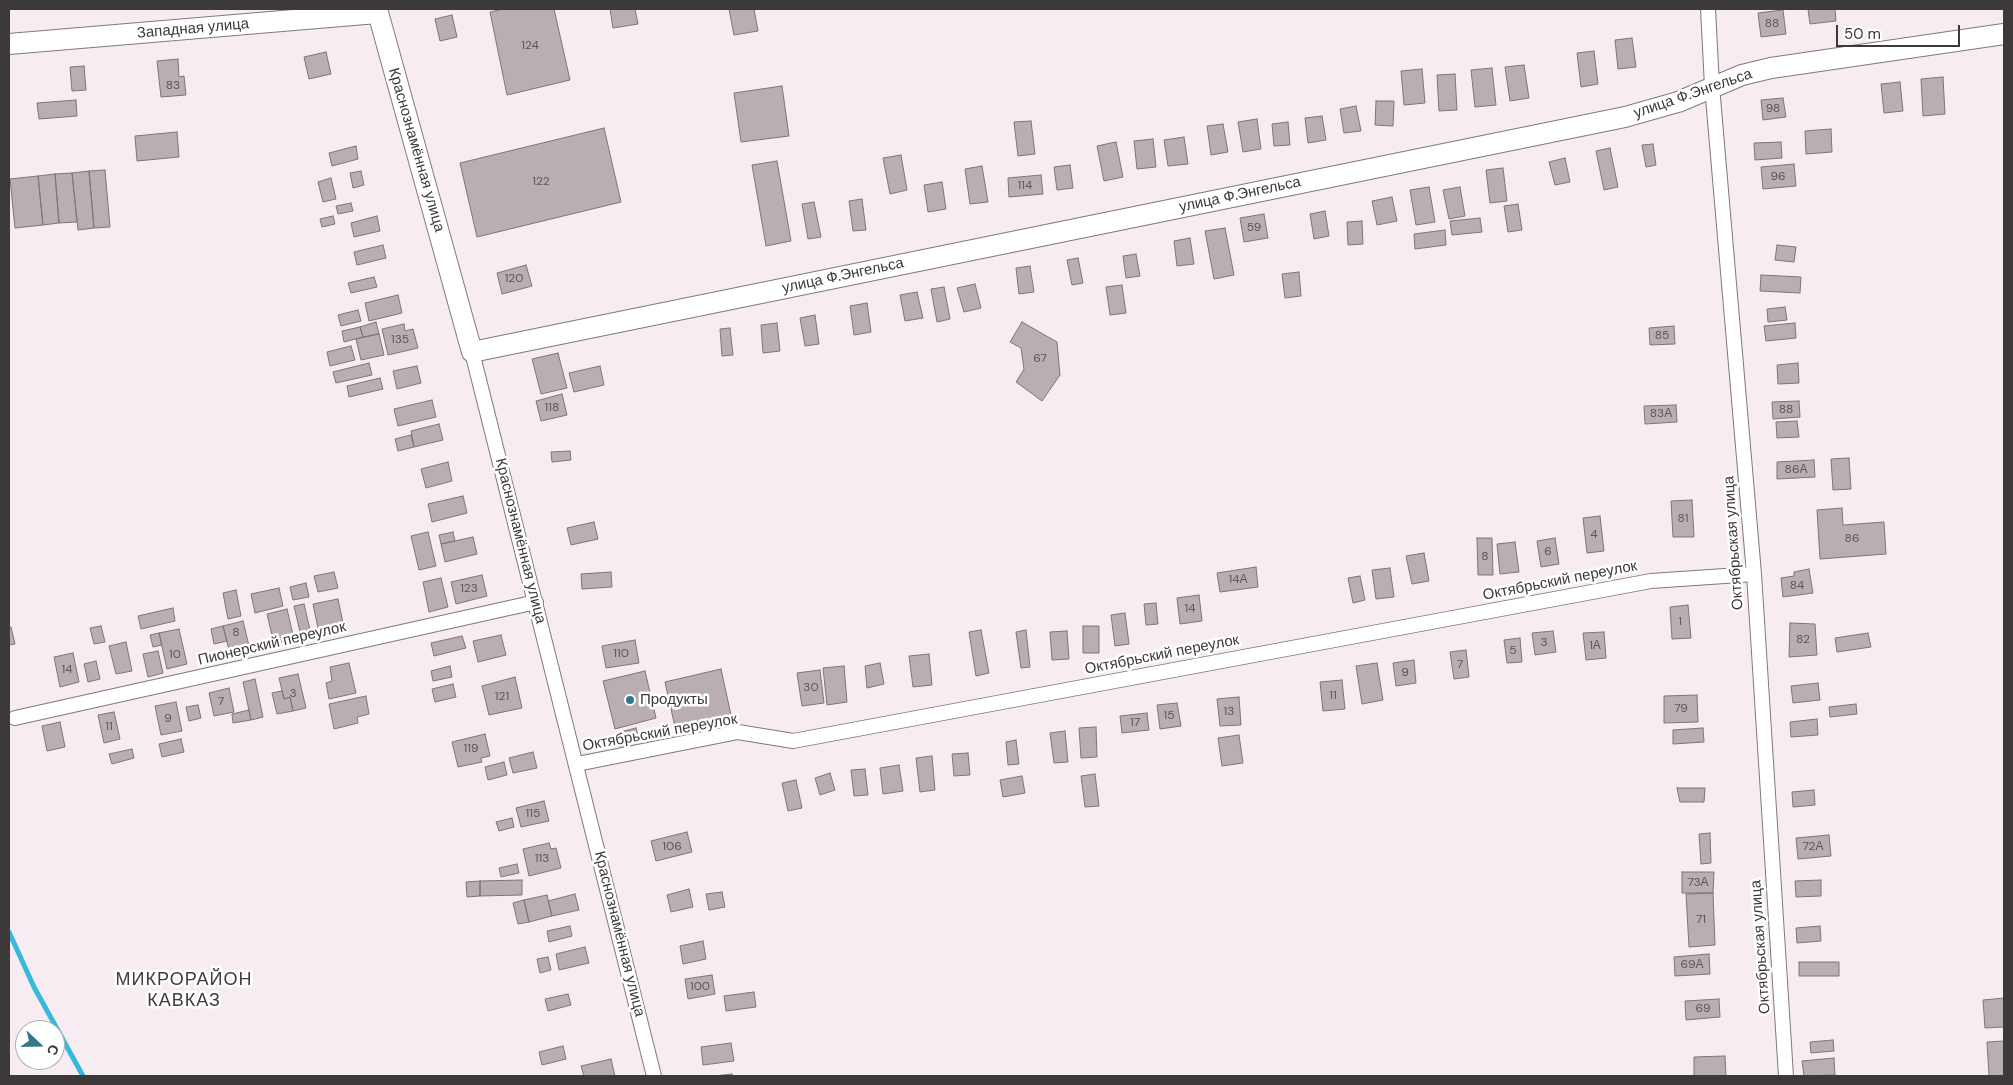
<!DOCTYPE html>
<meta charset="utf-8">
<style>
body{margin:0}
#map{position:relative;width:2013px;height:1085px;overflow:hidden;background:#f7ecf2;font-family:"DM Sans",sans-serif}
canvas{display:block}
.frame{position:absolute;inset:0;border:10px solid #3d393b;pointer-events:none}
.north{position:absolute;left:15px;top:1020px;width:50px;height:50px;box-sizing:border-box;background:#fff;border:1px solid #b1b0b1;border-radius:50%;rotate:111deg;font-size:14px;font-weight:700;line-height:20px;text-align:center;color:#3d393b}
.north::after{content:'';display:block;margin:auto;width:18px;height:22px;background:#357789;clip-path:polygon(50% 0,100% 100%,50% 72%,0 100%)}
.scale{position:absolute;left:1836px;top:25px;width:124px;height:22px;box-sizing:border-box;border:2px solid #3d393b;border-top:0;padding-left:6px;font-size:15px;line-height:18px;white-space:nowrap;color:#3d393b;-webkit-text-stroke:4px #fff;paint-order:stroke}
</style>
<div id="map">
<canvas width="2013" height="1085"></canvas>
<div class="frame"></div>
<div class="north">С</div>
<div class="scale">50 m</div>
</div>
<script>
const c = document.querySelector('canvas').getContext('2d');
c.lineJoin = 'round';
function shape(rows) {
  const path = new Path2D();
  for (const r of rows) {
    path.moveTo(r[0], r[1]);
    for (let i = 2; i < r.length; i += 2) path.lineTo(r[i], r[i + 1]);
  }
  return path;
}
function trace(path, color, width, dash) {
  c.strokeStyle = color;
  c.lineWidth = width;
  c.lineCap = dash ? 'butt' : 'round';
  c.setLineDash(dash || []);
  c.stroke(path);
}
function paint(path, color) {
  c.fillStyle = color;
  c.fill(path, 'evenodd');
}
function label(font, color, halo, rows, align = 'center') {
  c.font = font + ' "DM Sans",sans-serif';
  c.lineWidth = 5;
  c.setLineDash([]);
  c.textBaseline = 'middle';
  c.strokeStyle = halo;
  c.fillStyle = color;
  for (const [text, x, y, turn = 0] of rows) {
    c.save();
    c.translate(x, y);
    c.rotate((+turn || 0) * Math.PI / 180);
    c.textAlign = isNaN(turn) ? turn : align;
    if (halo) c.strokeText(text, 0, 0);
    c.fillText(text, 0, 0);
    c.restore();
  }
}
const stream = shape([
 [9,932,34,987,83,1076]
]);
const building = shape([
 [503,9,554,9,570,80,507,95,490,12,503,9],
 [610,9,635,9,638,24,613,28,610,9],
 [729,9,754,9,758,31,734,35,729,9],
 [1808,9,1835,9,1836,21,1810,24,1808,9],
 [1783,10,1786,34,1761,37,1758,13,1783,10],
 [452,15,457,37,440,41,435,19,452,15],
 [1632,38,1636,67,1618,69,1615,40,1632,38],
 [1594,51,1598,84,1581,87,1577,53,1594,51],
 [326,52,331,74,309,79,304,57,326,52],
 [178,59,179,77,184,76,186,95,161,97,157,61,178,59],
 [1524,65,1529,98,1510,101,1505,67,1524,65],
 [84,66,86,90,72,91,70,67,84,66],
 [1492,68,1496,105,1475,107,1471,70,1492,68],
 [1422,69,1425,103,1404,105,1401,71,1422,69],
 [1455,74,1457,110,1439,111,1437,75,1455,74],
 [1943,77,1945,114,1923,116,1921,79,1943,77],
 [1900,82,1903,111,1884,113,1881,84,1900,82],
 [782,86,789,136,741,142,734,93,782,86],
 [1783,98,1786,117,1763,120,1761,100,1783,98],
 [76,100,77,116,39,119,37,103,76,100],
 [1376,101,1394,101,1393,126,1375,125,1376,101],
 [1356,106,1361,131,1344,133,1340,109,1356,106],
 [1322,116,1326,140,1308,143,1305,118,1322,116],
 [1257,119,1261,149,1243,152,1238,122,1257,119],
 [1031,121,1035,154,1018,156,1014,122,1031,121],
 [1288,122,1290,145,1274,146,1272,124,1288,122],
 [1223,124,1228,152,1211,155,1207,126,1223,124],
 [604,128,621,202,477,237,460,163,604,128],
 [1831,129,1832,152,1806,154,1805,131,1831,129],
 [177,132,179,157,137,161,135,136,177,132],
 [1184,137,1188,164,1168,166,1164,140,1184,137],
 [1153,139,1156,167,1137,169,1134,141,1153,139],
 [1116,142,1123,177,1104,181,1097,146,1116,142],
 [1781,142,1782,158,1755,160,1754,143,1781,142],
 [1653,144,1656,165,1646,167,1642,145,1653,144],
 [356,146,358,159,332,166,329,153,356,146],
 [1610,148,1618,187,1604,190,1596,151,1610,148],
 [901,155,907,190,890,194,883,158,901,155],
 [1565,158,1570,182,1555,185,1549,162,1565,158],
 [777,161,791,241,766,246,752,165,777,161],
 [1794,164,1796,186,1763,189,1761,167,1794,164],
 [1070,165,1073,188,1057,190,1054,167,1070,165],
 [982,166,988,202,970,204,965,169,982,166],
 [1503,168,1507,201,1490,203,1486,170,1503,168],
 [105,170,110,227,94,228,89,171,105,170],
 [89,171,94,228,78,230,72,173,89,171],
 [361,171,364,185,353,188,350,173,361,171],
 [72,173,77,222,59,223,55,174,72,173],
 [55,174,59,223,43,225,38,176,55,174],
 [1041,175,1043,194,1009,197,1008,178,1041,175],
 [38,176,43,225,15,228,10,179,38,176],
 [331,178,336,199,323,202,318,182,331,178],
 [942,182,946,209,928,212,924,185,942,182],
 [1429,187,1435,222,1416,225,1410,190,1429,187],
 [1460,187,1465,216,1449,219,1443,190,1460,187],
 [1392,197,1397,221,1377,225,1372,201,1392,197],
 [862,199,866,230,853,231,849,201,862,199],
 [814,202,821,237,808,239,802,204,814,202],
 [351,203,353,211,338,214,336,206,351,203],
 [1518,204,1522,230,1508,232,1504,206,1518,204],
 [1325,211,1329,236,1314,239,1310,214,1325,211],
 [1264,214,1268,238,1244,242,1240,218,1264,214],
 [333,216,335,224,322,227,320,219,333,216],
 [377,216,380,231,354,237,351,223,377,216],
 [1480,218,1482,232,1452,235,1450,221,1480,218],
 [1362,221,1363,244,1348,245,1347,222,1362,221],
 [1225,228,1234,275,1214,279,1205,231,1225,228],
 [1445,230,1446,245,1415,249,1414,234,1445,230],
 [1190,238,1194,264,1177,266,1174,241,1190,238],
 [383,245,386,258,357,265,354,252,383,245],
 [1777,245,1796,247,1794,262,1775,260,1777,245],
 [1136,254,1140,276,1126,278,1123,256,1136,254],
 [1078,258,1083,283,1072,285,1067,260,1078,258],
 [526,265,532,286,502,294,497,273,526,265],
 [1030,266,1034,292,1019,294,1016,268,1030,266],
 [1299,272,1301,296,1285,298,1282,274,1299,272],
 [1761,275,1801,277,1800,293,1760,291,1761,275],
 [374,277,377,287,351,293,348,283,374,277],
 [975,284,981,308,964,312,957,288,975,284],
 [1122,285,1126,313,1110,315,1106,287,1122,285],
 [944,287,950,319,937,322,931,289,944,287],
 [917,292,923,318,905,321,900,295,917,292],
 [398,295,402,313,369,321,365,303,398,295],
 [867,303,871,332,854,335,850,306,867,303],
 [1785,307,1787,320,1768,322,1767,309,1785,307],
 [358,310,361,321,341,326,338,315,358,310],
 [815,315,819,344,805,346,800,318,815,315],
 [376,322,379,334,363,337,360,327,376,322],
 [1022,322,1057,342,1060,375,1042,401,1016,382,1024,369,1021,348,1010,342,1022,322],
 [777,323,780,351,763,353,761,325,777,323],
 [1795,323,1796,338,1766,341,1764,326,1795,323],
 [404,324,405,331,413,329,418,348,388,355,382,329,404,324],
 [1674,326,1675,344,1650,345,1649,328,1674,326],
 [360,327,363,337,344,342,342,331,360,327],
 [730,328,733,355,722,356,720,329,730,328],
 [379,334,384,355,361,360,356,339,379,334],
 [351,346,355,360,330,366,327,352,351,346],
 [558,353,567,388,541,394,532,359,558,353],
 [369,363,372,375,336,383,333,372,369,363],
 [1798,363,1799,383,1778,384,1777,365,1798,363],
 [417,366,421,383,397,389,393,371,417,366],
 [600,366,604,385,574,392,569,373,600,366],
 [380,378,383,389,349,397,347,386,380,378],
 [562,394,567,415,541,421,536,401,562,394],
 [432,400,436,417,398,426,394,409,432,400],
 [1799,401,1800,417,1773,419,1772,402,1799,401],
 [1676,405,1677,422,1645,424,1644,406,1676,405],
 [1797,421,1799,437,1777,438,1776,422,1797,421],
 [439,424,443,440,414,447,411,431,439,424],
 [411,435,414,447,398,451,395,439,411,435],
 [570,451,571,460,552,462,551,452,570,451],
 [1849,458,1851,489,1833,490,1831,459,1849,458],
 [1814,460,1815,477,1777,479,1777,462,1814,460],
 [448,462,452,481,426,488,421,469,448,462],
 [463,496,467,513,432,522,428,504,463,496],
 [1692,500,1694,537,1673,537,1671,501,1692,500],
 [1842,508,1843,525,1884,522,1886,554,1820,559,1817,510,1842,508],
 [1600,516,1604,551,1587,553,1583,518,1600,516],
 [594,522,598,539,571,545,567,528,594,522],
 [428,532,436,566,419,570,411,536,428,532],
 [453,532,455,541,441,544,439,535,453,532],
 [473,537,477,554,445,562,441,544,473,537],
 [1477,538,1492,538,1493,575,1478,575,1477,538],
 [1555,538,1559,564,1541,567,1537,541,1555,538],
 [1515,542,1519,572,1500,574,1497,544,1515,542],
 [1424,553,1429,581,1412,584,1406,556,1424,553],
 [1256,567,1258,587,1220,592,1217,573,1256,567],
 [1390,568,1394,597,1376,599,1372,570,1390,568],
 [1809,569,1813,593,1783,597,1781,578,1794,576,1794,572,1809,569],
 [334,572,338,588,318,592,314,576,334,572],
 [611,572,612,587,582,589,581,574,611,572],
 [482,575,487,596,456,604,451,582,482,575],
 [1360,576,1365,600,1353,603,1348,578,1360,576],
 [441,578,448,607,429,612,423,582,441,578],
 [306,583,309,597,293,600,290,587,306,583],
 [279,588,283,606,255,613,251,594,279,588],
 [236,590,241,616,228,619,223,593,236,590],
 [1199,595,1202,621,1180,624,1177,598,1199,595],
 [338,599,344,628,319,633,313,604,338,599],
 [1156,603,1158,624,1146,625,1144,604,1156,603],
 [304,604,311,634,301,636,294,606,304,604],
 [1688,605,1691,638,1672,639,1670,607,1688,605],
 [173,608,175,621,141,629,138,616,173,608],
 [287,609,294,639,274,644,267,614,287,609],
 [1125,613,1129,644,1115,646,1111,615,1125,613],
 [243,621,249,646,229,650,223,626,243,621],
 [1790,623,1815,624,1817,655,1789,657,1790,623],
 [101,626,105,642,94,644,90,628,101,626],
 [223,626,227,641,214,644,211,629,223,626],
 [1083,626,1099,626,1099,653,1083,653,1083,626],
 [9,627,11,627,15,644,9,645,9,627],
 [179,629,187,664,167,669,159,633,179,629],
 [981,630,989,673,976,676,969,632,981,630],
 [1026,630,1030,667,1021,668,1016,632,1026,630],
 [1067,631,1069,659,1052,660,1050,632,1067,631],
 [1553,631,1556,652,1535,655,1532,633,1553,631],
 [1604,632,1606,658,1586,660,1583,633,1604,632],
 [159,633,162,645,153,647,150,635,159,633],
 [1868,633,1871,647,1837,652,1835,638,1868,633],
 [501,635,506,655,478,662,473,641,501,635],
 [462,636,466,648,434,656,431,643,462,636],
 [1520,638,1522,662,1507,663,1504,640,1520,638],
 [635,640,639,663,606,668,602,646,635,640],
 [126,642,132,671,116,674,109,646,126,642],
 [1466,650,1469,677,1454,679,1450,652,1466,650],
 [158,651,163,673,148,677,143,654,158,651],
 [73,653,79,682,60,687,54,657,73,653],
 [929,654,932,685,913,687,909,656,929,654],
 [1414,660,1416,683,1396,686,1393,663,1414,660],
 [96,661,100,679,88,682,84,664,96,661],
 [349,663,356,693,329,699,326,683,332,681,330,667,349,663],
 [880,663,884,684,867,688,865,666,880,663],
 [1377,663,1383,700,1362,704,1356,666,1377,663],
 [450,666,452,677,433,681,431,671,450,666],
 [844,666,847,702,827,705,823,668,844,666],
 [721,669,731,715,675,727,665,682,721,669],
 [820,670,824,703,802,706,797,673,820,670],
 [645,671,656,718,615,729,603,681,645,671],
 [298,674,306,708,293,711,290,697,284,699,279,678,298,674],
 [515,677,522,708,489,715,482,686,515,677],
 [255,679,263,717,251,720,243,682,255,679],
 [1342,680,1345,709,1323,711,1320,682,1342,680],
 [1818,683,1820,700,1793,703,1791,686,1818,683],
 [453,684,456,697,435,702,432,689,453,684],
 [229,688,234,712,214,716,209,693,229,688],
 [282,691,284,699,290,697,293,711,277,714,272,693,282,691],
 [1697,695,1698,722,1664,723,1664,696,1697,695],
 [366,696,369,714,357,717,358,723,334,729,329,704,366,696],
 [1239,697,1241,725,1220,726,1217,699,1239,697],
 [176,702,182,731,161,735,155,706,176,702],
 [1177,703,1181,726,1160,729,1157,705,1177,703],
 [1856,704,1857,714,1830,717,1829,707,1856,704],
 [198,705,201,718,189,721,186,707,198,705],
 [249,710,251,720,233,723,232,714,249,710],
 [114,712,120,739,104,743,98,715,114,712],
 [1147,713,1149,730,1122,733,1120,716,1147,713],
 [1817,719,1818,735,1791,737,1790,722,1817,719],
 [60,722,65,747,47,751,42,726,60,722],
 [1096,727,1097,757,1081,758,1079,728,1096,727],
 [636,728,639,741,619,747,616,733,636,728],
 [1703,728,1704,742,1673,744,1673,730,1703,728],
 [1065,731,1068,762,1054,763,1050,733,1065,731],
 [485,734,490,756,481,758,482,762,458,767,452,742,485,734],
 [1239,735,1243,763,1222,766,1218,738,1239,735],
 [181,739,184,752,162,757,159,744,181,739],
 [1016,740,1019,764,1008,765,1006,742,1016,740],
 [132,749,134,758,112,764,109,754,132,749],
 [533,752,537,768,513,773,509,758,533,752],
 [968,753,970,775,954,776,952,754,968,753],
 [932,756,935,790,920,792,916,758,932,756],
 [504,762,507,775,488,780,485,767,504,762],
 [899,765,903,791,883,794,880,768,899,765],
 [865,769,868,795,854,796,851,770,865,769],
 [830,773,835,790,820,795,815,778,830,773],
 [1095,774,1099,806,1085,807,1081,776,1095,774],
 [1022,776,1025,793,1003,797,1000,780,1022,776],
 [796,780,802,808,788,811,782,783,796,780],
 [1677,788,1705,788,1704,802,1680,802,1677,788],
 [1814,790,1815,805,1793,807,1792,792,1814,790],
 [544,801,549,821,521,827,516,808,544,801],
 [512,818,514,827,499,831,496,822,512,818],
 [687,832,692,852,656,861,651,841,687,832],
 [1710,833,1711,863,1701,864,1699,834,1710,833],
 [1829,835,1831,856,1798,859,1796,838,1829,835],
 [549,843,551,849,556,848,561,868,529,876,523,849,549,843],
 [517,864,519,873,501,877,499,868,517,864],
 [1682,872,1714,872,1713,893,1682,893,1682,872],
 [522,880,522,895,480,896,480,881,522,880],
 [1821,880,1821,896,1796,897,1795,881,1821,880],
 [480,881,480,896,467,897,466,882,480,881],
 [689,889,693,907,671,912,667,895,689,889],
 [722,892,725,907,709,910,706,894,722,892],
 [1713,893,1715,945,1689,947,1686,894,1713,893],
 [575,894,579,910,552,916,548,901,575,894],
 [547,895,552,916,529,922,524,900,547,895],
 [524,900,529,922,518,924,513,903,524,900],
 [570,926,572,936,549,942,547,931,570,926],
 [1820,926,1821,941,1797,943,1796,928,1820,926],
 [703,941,706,959,683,964,680,946,703,941],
 [585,947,589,963,559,970,556,954,585,947],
 [1709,954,1710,974,1675,976,1674,957,1709,954],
 [548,957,551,970,540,973,537,959,548,957],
 [1799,962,1839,962,1839,976,1799,976,1799,962],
 [712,975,715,994,688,999,685,979,712,975],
 [754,992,756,1007,726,1011,724,996,754,992],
 [568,994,571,1005,548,1011,545,999,568,994],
 [2004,998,2004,1027,1985,1028,1983,1000,2004,998],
 [1719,999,1720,1017,1686,1020,1685,1001,1719,999],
 [1833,1040,1834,1051,1811,1053,1810,1042,1833,1040],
 [2004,1041,2004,1076,1989,1076,1987,1042,2004,1041],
 [731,1043,734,1061,703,1065,701,1047,731,1043],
 [563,1046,566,1059,542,1065,539,1052,563,1046],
 [1725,1056,1726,1076,1694,1076,1694,1057,1725,1056],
 [1834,1058,1835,1075,1804,1076,1802,1061,1834,1058],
 [611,1059,615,1076,584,1076,581,1066,611,1059],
 [732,1074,732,1076,714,1076,732,1074]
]);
const minor = shape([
 [1708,9,1712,86,1754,574,1786,1076],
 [472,352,654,1076],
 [15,718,536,602],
 [577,764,738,732,793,741,1651,581,1754,574]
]);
const secondary = shape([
 [377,9,472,352,1625,117,1678,102,1742,75,1771,68,2004,34],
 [9,44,377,13]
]);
const markers = [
 [630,700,5,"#357789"]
];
const numberNames = [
 ["88",1772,24],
 ["124",530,46],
 ["83",173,86],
 ["98",1773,109],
 ["96",1778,177],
 ["122",541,182],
 ["114",1025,186],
 ["59",1254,228],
 ["120",514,279],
 ["85",1662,336],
 ["135",400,340],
 ["67",1040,359],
 ["118",552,408],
 ["88",1786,410],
 ["83А",1661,414],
 ["86А",1796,470],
 ["81",1683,519],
 ["4",1594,535],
 ["86",1852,539],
 ["6",1548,552],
 ["8",1485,557],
 ["14А",1238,580],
 ["84",1797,586],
 ["123",469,589],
 ["14",1190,609],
 ["1",1680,622],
 ["8",236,633],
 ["82",1803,640],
 ["3",1544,643],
 ["1А",1595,646],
 ["5",1513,651],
 ["110",621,654],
 ["10",175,655],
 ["7",1460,665],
 ["14",67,670],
 ["9",1405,673],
 ["30",811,688],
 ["3",293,694],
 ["11",1333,696],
 ["121",502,697],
 ["7",221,702],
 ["79",1681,709],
 ["13",1229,712],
 ["15",1169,716],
 ["9",168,719],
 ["17",1135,723],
 ["11",109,727],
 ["119",471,749],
 ["115",533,814],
 ["106",672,847],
 ["72А",1813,847],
 ["113",542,859],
 ["73А",1698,883],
 ["71",1701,920],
 ["69А",1692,965],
 ["100",700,987],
 ["69",1703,1009]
];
const streetNames = [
 ["Западная улица",193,29,-5],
 ["улица Ф.Энгельса",1693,94,-19],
 ["Краснознамённая улица",416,150,74],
 ["улица Ф.Энгельса",1240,195,-12],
 ["улица Ф.Энгельса",843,276,-12],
 ["Краснознамённая улица",520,541,76],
 ["Октябрьская улица",1734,543,-94],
 ["Октябрьский переулок",1560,581,-11],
 ["Пионерский переулок",272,644,-13],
 ["Октябрьский переулок",1162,655,-11],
 ["Октябрьский переулок",660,733,-10],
 ["Краснознамённая улица",619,934,76],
 ["Октябрьская улица",1761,947,-94]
];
const poiNames = [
 ["Продукты",640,700]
];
const quarterNames = [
 ["МИКРОРАЙОН",184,980],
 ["КАВКАЗ",184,1001]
];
trace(stream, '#37bada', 5);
paint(building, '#b8aeb3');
trace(building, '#7e7479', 1);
trace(minor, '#82787d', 16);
trace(secondary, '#82787d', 22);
trace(minor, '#fff', 14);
trace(secondary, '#fff', 20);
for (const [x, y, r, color] of markers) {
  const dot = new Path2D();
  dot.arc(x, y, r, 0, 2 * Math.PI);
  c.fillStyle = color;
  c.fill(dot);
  trace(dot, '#fff', 2);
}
label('12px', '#5c5659', null, numberNames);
label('15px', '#3d393b', '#fff', streetNames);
label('15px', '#3d393b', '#fff', poiNames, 'left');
c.letterSpacing = '1px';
label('18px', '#433a3f', '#fff', quarterNames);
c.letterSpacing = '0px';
</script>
